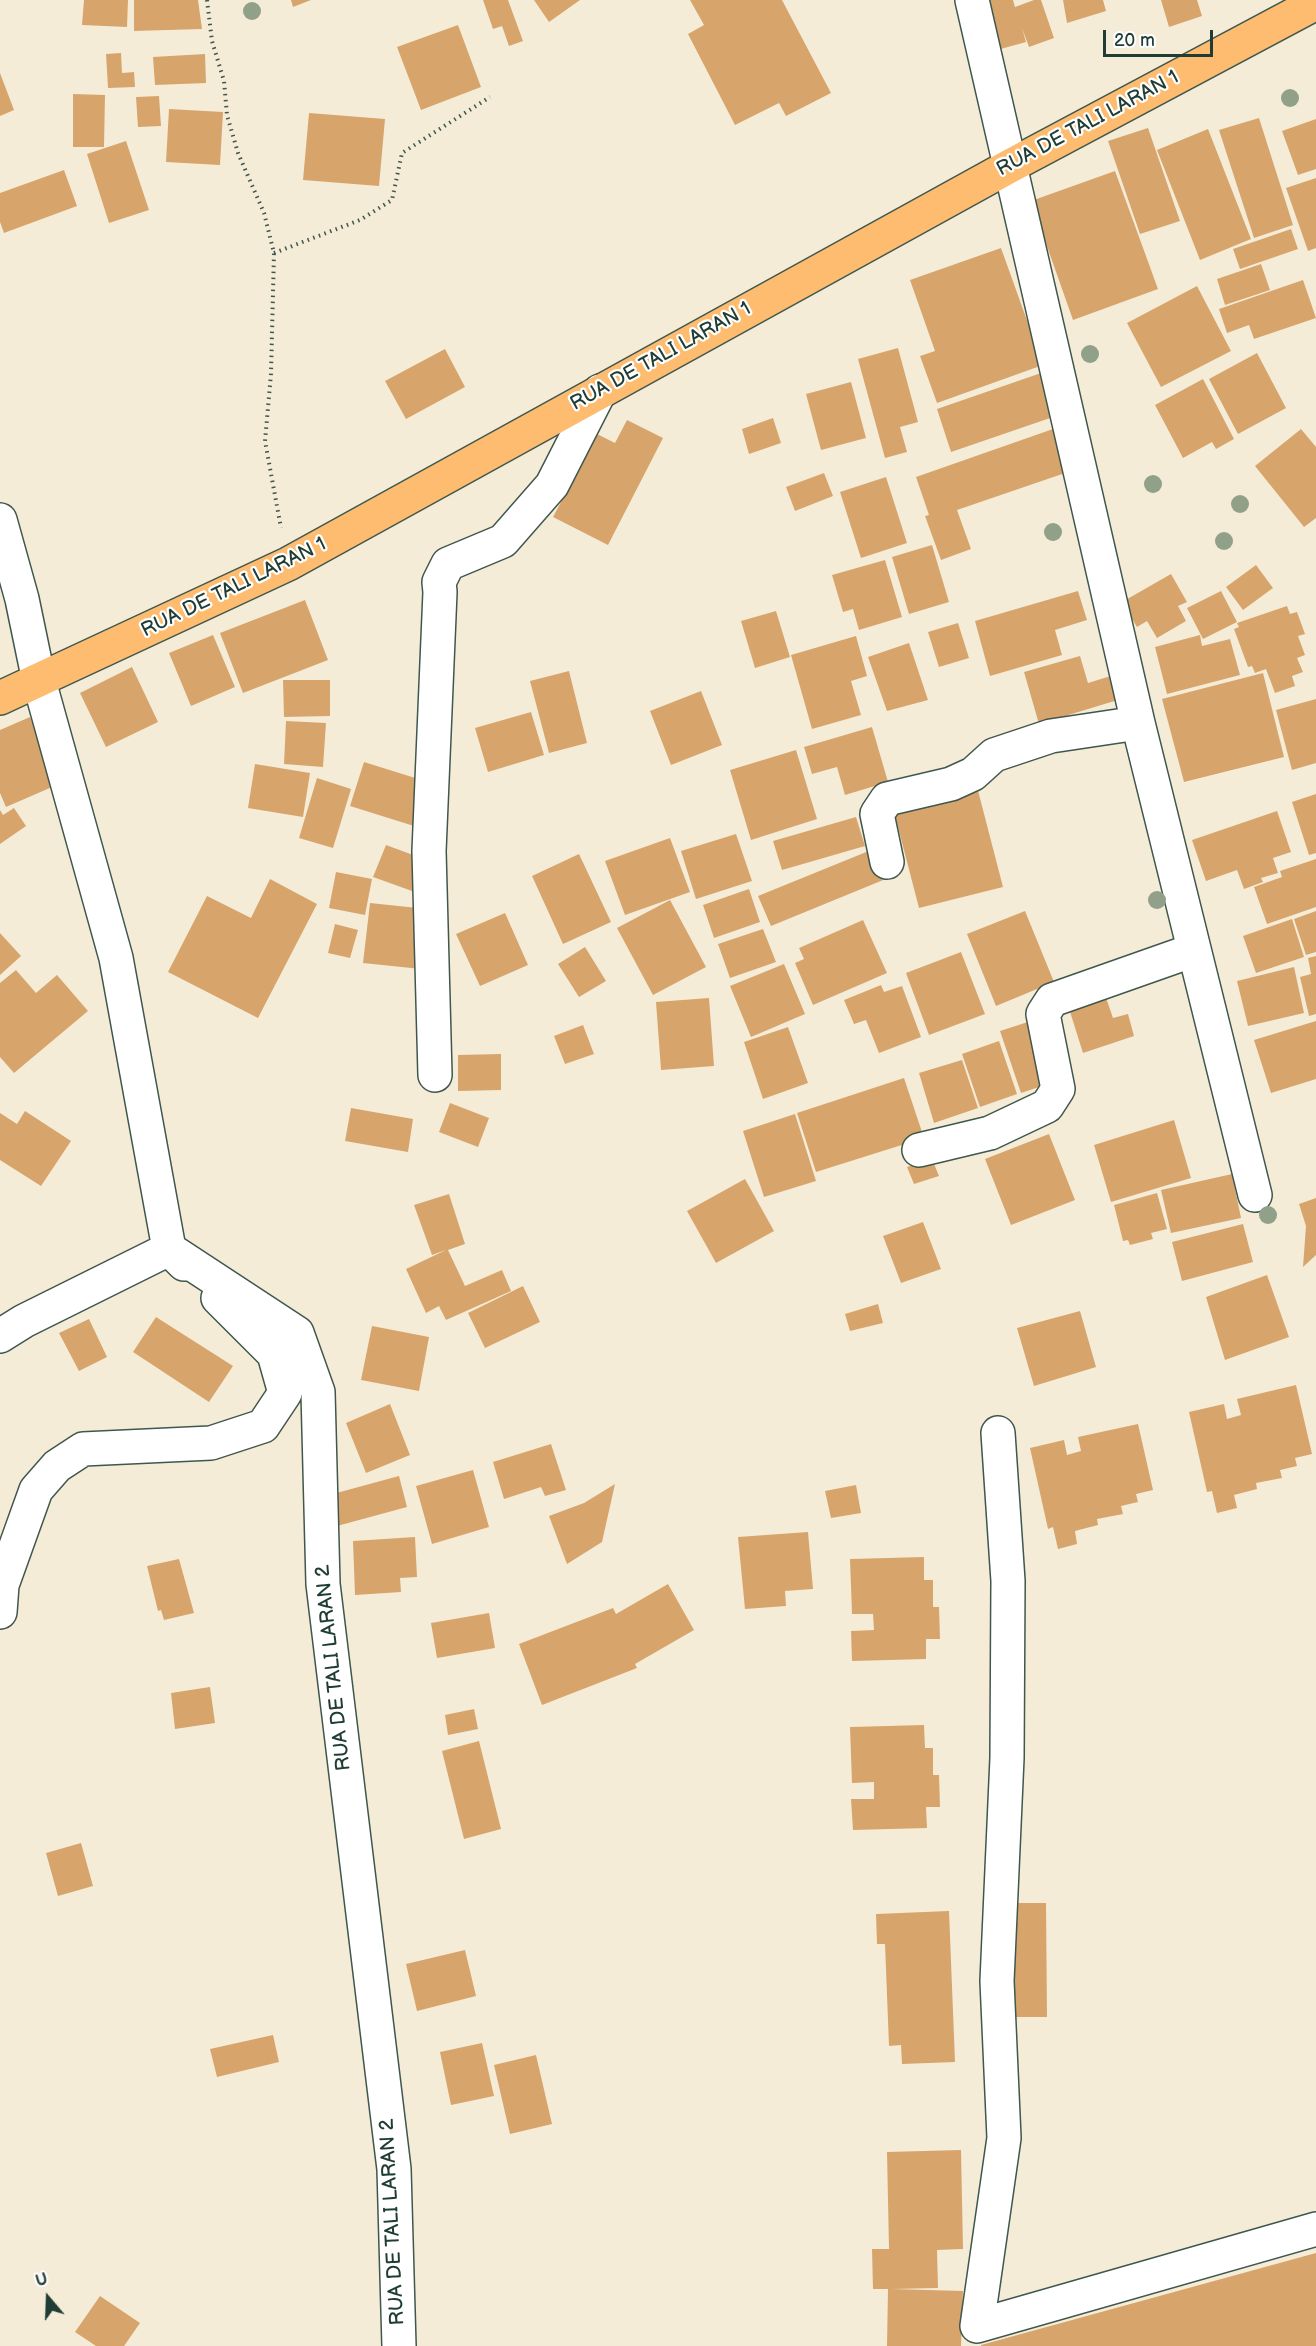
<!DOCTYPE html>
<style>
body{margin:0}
#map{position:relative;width:1316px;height:2346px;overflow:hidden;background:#f5ecd8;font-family:"Balsamiq Sans",sans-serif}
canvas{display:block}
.north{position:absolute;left:18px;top:2268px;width:60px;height:60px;-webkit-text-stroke:4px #fff;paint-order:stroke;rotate:341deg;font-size:16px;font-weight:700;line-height:24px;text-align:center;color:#1f3d34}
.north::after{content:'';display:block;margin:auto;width:21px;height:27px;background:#1f3d34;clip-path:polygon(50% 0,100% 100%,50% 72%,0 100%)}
.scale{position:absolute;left:1103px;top:30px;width:110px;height:27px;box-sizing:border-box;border:3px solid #1f3d34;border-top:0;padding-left:8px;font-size:18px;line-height:21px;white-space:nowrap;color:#1f3d34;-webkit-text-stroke:4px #fff;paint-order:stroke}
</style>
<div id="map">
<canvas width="1316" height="2346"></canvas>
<div class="north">U</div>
<div class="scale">20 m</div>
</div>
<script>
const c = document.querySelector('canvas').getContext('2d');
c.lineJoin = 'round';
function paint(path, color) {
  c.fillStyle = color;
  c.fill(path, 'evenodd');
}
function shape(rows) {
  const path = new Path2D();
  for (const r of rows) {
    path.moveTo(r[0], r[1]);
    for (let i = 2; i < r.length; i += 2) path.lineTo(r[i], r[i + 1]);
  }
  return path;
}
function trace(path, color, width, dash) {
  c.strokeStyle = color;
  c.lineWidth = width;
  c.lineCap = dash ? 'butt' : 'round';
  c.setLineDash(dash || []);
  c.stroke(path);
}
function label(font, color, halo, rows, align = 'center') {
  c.font = font + ' "Balsamiq Sans",sans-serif';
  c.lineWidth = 4.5;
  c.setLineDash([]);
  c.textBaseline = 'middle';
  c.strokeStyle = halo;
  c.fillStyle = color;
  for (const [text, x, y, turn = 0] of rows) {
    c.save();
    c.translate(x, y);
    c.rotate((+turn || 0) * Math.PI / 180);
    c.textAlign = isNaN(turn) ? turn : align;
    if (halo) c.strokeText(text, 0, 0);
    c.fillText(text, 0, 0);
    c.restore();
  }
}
const building = shape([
 [84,0,128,0,127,27,82,25],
 [134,0,198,0,202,29,134,31],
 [291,0,311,0,293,7],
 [483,0,508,0,523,41,509,46,502,26,493,29],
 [534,0,580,0,549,22],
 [690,0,782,0,831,93,786,116,779,103,735,125,688,34,704,25],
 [981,0,1013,0,1015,7,1034,0,1041,0,1054,38,1029,47,1022,28,1026,42,997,50],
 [1063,0,1103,0,1106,11,1067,23],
 [1161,0,1197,0,1202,16,1169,27],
 [458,25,481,87,421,110,397,47],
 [121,53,122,73,134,72,135,87,108,88,106,54],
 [205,54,206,83,155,85,153,57],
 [0,73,14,110,0,116],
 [73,94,105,95,104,147,73,147],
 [159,96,161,126,138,127,136,97],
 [169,109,223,112,220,165,166,162],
 [309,113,385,119,379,186,303,180],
 [1259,118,1293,225,1254,238,1219,130],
 [1316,119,1316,169,1298,175,1282,131],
 [1148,128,1180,221,1140,234,1108,141],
 [1208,129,1251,239,1200,260,1157,150],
 [126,141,149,210,109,223,87,154],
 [64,170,77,206,4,233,0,222,0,193],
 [1115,171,1158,289,1073,320,1031,201],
 [1316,178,1316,248,1308,251,1286,188],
 [1291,229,1298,249,1240,269,1233,249],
 [1001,248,1043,365,937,403,920,356,935,351,910,280],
 [1261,264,1270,290,1225,305,1217,279],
 [1303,280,1316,318,1254,339,1249,325,1227,333,1219,309],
 [1197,286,1231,351,1161,387,1127,323],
 [898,348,918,422,900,427,907,452,885,458,858,359],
 [445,349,465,387,406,419,385,381],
 [1257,353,1286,408,1238,434,1209,379],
 [1044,372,1059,415,951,452,937,409],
 [1203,379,1234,439,1216,449,1212,442,1183,458,1155,405],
 [851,382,866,438,821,450,806,394],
 [773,418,781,443,749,454,742,429],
 [627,420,663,438,608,545,553,517,597,434,615,443],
 [1053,429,1068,472,957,510,971,549,941,560,925,516,929,515,916,477],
 [1301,429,1316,447,1316,518,1304,527,1255,466],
 [824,473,833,496,795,511,786,487],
 [886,477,907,543,861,558,840,492],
 [932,545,949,602,909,614,892,557],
 [885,560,902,617,859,630,853,609,843,612,832,575],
 [1256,565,1273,588,1243,610,1226,587],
 [1171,574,1187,602,1178,606,1186,621,1157,638,1147,621,1137,627,1122,602],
 [1078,591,1087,620,1055,630,1062,655,990,676,975,621],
 [1221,591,1237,622,1203,639,1187,608],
 [305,600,328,660,243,693,220,633],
 [1287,606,1290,614,1297,612,1305,634,1298,636,1305,655,1297,658,1303,672,1292,676,1295,686,1275,693,1266,669,1255,673,1252,666,1248,667,1234,629,1239,627,1237,623],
 [776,611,790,657,755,668,741,621],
 [958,623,969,658,939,667,928,632],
 [213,635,235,687,191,706,169,653],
 [1200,635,1202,646,1230,639,1240,675,1167,694,1155,647],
 [856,636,867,676,851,681,861,715,812,729,791,655],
 [909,643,928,700,887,711,868,657],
 [1080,656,1088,683,1114,675,1121,699,1039,724,1024,672],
 [132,667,158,722,106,747,80,693],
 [569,671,587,743,549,753,530,681],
 [1263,673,1284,757,1184,782,1162,699],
 [283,680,330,680,330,716,284,717],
 [701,691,722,745,671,765,650,711],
 [1316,699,1316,763,1292,770,1276,710],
 [531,712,544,755,488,772,475,728],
 [30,717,59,784,6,807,0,793,0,730],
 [286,721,326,723,323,767,284,764],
 [872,727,888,782,845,795,837,767,812,774,804,747],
 [796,750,817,819,751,840,730,770],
 [364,762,428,782,414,826,350,806],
 [255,764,310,773,303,817,248,808],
 [317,778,351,789,333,848,299,838],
 [975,779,1003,887,919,908,891,800],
 [1316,794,1316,853,1309,855,1292,802],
 [14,808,26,826,0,844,0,810,3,815],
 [1277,811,1291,852,1273,858,1278,873,1261,878,1263,882,1244,889,1237,870,1206,881,1192,840],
 [856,817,865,846,782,870,773,841],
 [736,834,752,881,696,899,681,851],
 [670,838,690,892,625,915,605,861],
 [386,845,424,859,412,891,373,877],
 [881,846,893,876,771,926,758,896],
 [579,854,611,922,563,944,532,876],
 [1316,859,1316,907,1267,924,1254,887,1282,877,1280,871],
 [336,872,372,879,365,915,329,908],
 [270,879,317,904,258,1018,168,972,207,896,251,918],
 [749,889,760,922,714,938,703,905],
 [670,900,706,967,653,995,617,928],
 [370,903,427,909,421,969,363,963],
 [1025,911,1054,982,996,1006,967,934],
 [1316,911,1316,952,1306,955,1294,919],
 [505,913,528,965,480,986,456,934],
 [1292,919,1304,957,1256,973,1243,936],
 [863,920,887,973,813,1005,795,963,804,959,799,948],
 [335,924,358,930,350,958,328,953],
 [763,929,776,962,730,978,718,944],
 [0,933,21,956,0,975],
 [585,947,606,981,579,997,558,964],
 [961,952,985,1014,929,1035,906,973],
 [1316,956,1316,1014,1309,1016,1300,977,1311,974,1308,958],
 [784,964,805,1014,751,1037,730,986],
 [1294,967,1304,1013,1248,1026,1237,981],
 [16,970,36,993,57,975,88,1011,14,1073,0,1057,0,983],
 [881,985,884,992,902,986,921,1037,879,1053,866,1020,854,1024,844,1000],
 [1102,986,1113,1018,1128,1014,1134,1036,1083,1053,1066,999],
 [709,998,714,1066,661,1070,656,1002],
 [1034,1020,1054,1082,1021,1093,1000,1031],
 [1316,1021,1316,1079,1271,1093,1254,1040],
 [583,1025,594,1054,565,1064,554,1036],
 [788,1027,808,1083,763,1099,744,1042],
 [999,1041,1017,1094,980,1107,962,1054],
 [501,1054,501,1090,458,1091,458,1055],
 [962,1060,978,1108,934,1123,919,1073],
 [904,1078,924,1138,816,1172,797,1113],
 [450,1103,489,1118,478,1147,439,1132],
 [351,1108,413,1119,408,1152,345,1141],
 [25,1111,71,1141,41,1186,0,1160,0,1113,17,1124],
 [795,1114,816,1181,764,1197,743,1131],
 [1174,1120,1191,1178,1111,1202,1094,1145],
 [1049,1134,1075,1200,1011,1225,985,1159],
 [932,1159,939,1176,914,1184,907,1167],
 [1232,1174,1241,1218,1171,1233,1161,1190],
 [745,1179,774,1231,716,1263,687,1211],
 [1157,1193,1167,1229,1151,1233,1153,1239,1130,1245,1128,1240,1123,1241,1114,1205],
 [449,1194,465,1244,448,1250,465,1286,502,1270,511,1291,446,1320,439,1306,426,1313,406,1269,446,1250,432,1255,414,1205],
 [1316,1198,1316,1255,1303,1267,1306,1226,1299,1204],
 [923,1222,941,1269,901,1283,883,1236],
 [1243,1224,1253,1262,1182,1281,1172,1242],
 [1267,1275,1289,1337,1225,1360,1206,1297],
 [523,1286,540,1322,485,1348,468,1313],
 [878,1304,883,1323,850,1331,845,1314],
 [1080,1311,1096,1367,1034,1386,1017,1328],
 [156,1317,233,1366,209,1402,133,1352],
 [89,1319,107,1357,79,1371,59,1333],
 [372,1326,429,1337,419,1391,361,1380],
 [1296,1385,1312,1454,1295,1458,1297,1466,1280,1470,1282,1478,1256,1483,1257,1489,1234,1495,1237,1508,1217,1513,1212,1491,1207,1492,1189,1412,1224,1404,1227,1419,1241,1415,1237,1399],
 [390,1404,410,1455,366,1473,346,1423],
 [1138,1424,1153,1490,1136,1494,1138,1502,1121,1506,1123,1514,1097,1519,1098,1525,1075,1531,1077,1544,1058,1549,1053,1527,1048,1529,1030,1448,1064,1440,1067,1455,1081,1451,1078,1437],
 [551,1444,566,1490,545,1496,541,1487,504,1499,493,1462],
 [473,1470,489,1527,432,1544,416,1486],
 [399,1476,407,1507,337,1526,329,1495],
 [615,1484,602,1542,567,1564,549,1516,584,1503],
 [856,1485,861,1513,831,1518,825,1491],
 [808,1532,813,1589,785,1591,786,1606,745,1609,738,1537],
 [415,1537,417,1577,400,1578,401,1592,355,1595,353,1541],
 [924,1557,924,1580,933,1580,933,1607,939,1607,940,1639,926,1639,926,1659,852,1661,851,1631,874,1630,873,1614,852,1614,850,1559],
 [179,1559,194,1613,164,1620,161,1610,158,1611,147,1566],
 [668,1584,694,1630,635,1664,637,1668,542,1705,519,1644,613,1608,616,1614],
 [489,1613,495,1648,437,1658,431,1623],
 [210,1687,215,1723,175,1729,171,1693],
 [474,1709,478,1729,448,1735,445,1715],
 [924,1725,925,1748,933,1748,933,1775,939,1775,940,1807,926,1807,927,1828,853,1830,851,1799,874,1799,874,1782,852,1783,850,1727],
 [479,1741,501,1829,464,1839,442,1751],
 [81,1843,93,1886,58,1896,46,1853],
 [1009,1903,1046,1903,1047,2017,1010,2017],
 [949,1911,955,2062,902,2064,901,2045,889,2046,885,1944,877,1944,876,1914],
 [465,1950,476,1996,417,2011,406,1964],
 [273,2035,279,2062,217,2077,210,2049],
 [482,2043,494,2096,451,2105,440,2052],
 [536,2055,552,2124,510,2134,494,2065],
 [961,2150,963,2249,937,2250,938,2288,892,2289,963,2291,961,2346,887,2346,888,2289,873,2289,872,2249,889,2249,887,2152],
 [1316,2253,1316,2346,981,2346,981,2345],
 [100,2296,140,2323,124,2346,96,2346,75,2332]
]);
const path = shape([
 [207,0,212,41,224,81,227,115,238,153,264,213,274,253,271,374,265,441,281,528],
 [274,253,360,220,392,200,402,153,490,97]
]);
const minor = shape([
 [972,0,1138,723,1255,1195],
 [0,520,22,599,39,681,116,958,169,1249,184,1264],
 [887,862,877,814,887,799,951,784,973,774,994,755,1051,736,1138,723],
 [435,1075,429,851,440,592,439,582,448,564,503,541,552,485,600,391],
 [919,1150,990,1133,1047,1106,1058,1089,1043,1014,1052,1000,1194,950],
 [0,1336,24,1321,169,1249,297,1333,318,1392,323,1584,394,2169,399,2346],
 [998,1433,1008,1581,1007,1758,997,1981,1004,2138,977,2326,1316,2229],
 [0,1612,2,1585,36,1490,57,1466,83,1449,211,1443,263,1426,285,1393,274,1354,218,1298]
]);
const major = shape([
 [0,698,288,564,1010,166,1316,3]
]);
const trees = [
 [252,11],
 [1290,98],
 [1090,354],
 [1153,484],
 [1240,504],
 [1053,532],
 [1224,541],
 [1157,900],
 [1268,1215]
];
const streetNames = [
 ["RUA DE TALI LARAN 1",1088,124,-28],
 ["RUA DE TALI LARAN 1",661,357,-29],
 ["RUA DE TALI LARAN 1",234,588,-26],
 ["RUA DE TALI LARAN 2",334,1668,-96],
 ["RUA DE TALI LARAN 2",393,2222,-93]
];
paint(building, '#d7a56b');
trace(minor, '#3f574d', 36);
trace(major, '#3f574d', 36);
trace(path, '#3f574d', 4, [1.5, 4.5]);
trace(minor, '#fff', 33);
trace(major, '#fdbc70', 33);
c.fillStyle = '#90a089';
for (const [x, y] of trees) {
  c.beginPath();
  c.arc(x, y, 9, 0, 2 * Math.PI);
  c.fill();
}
label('20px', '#1f3d34', '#fff', streetNames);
</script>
